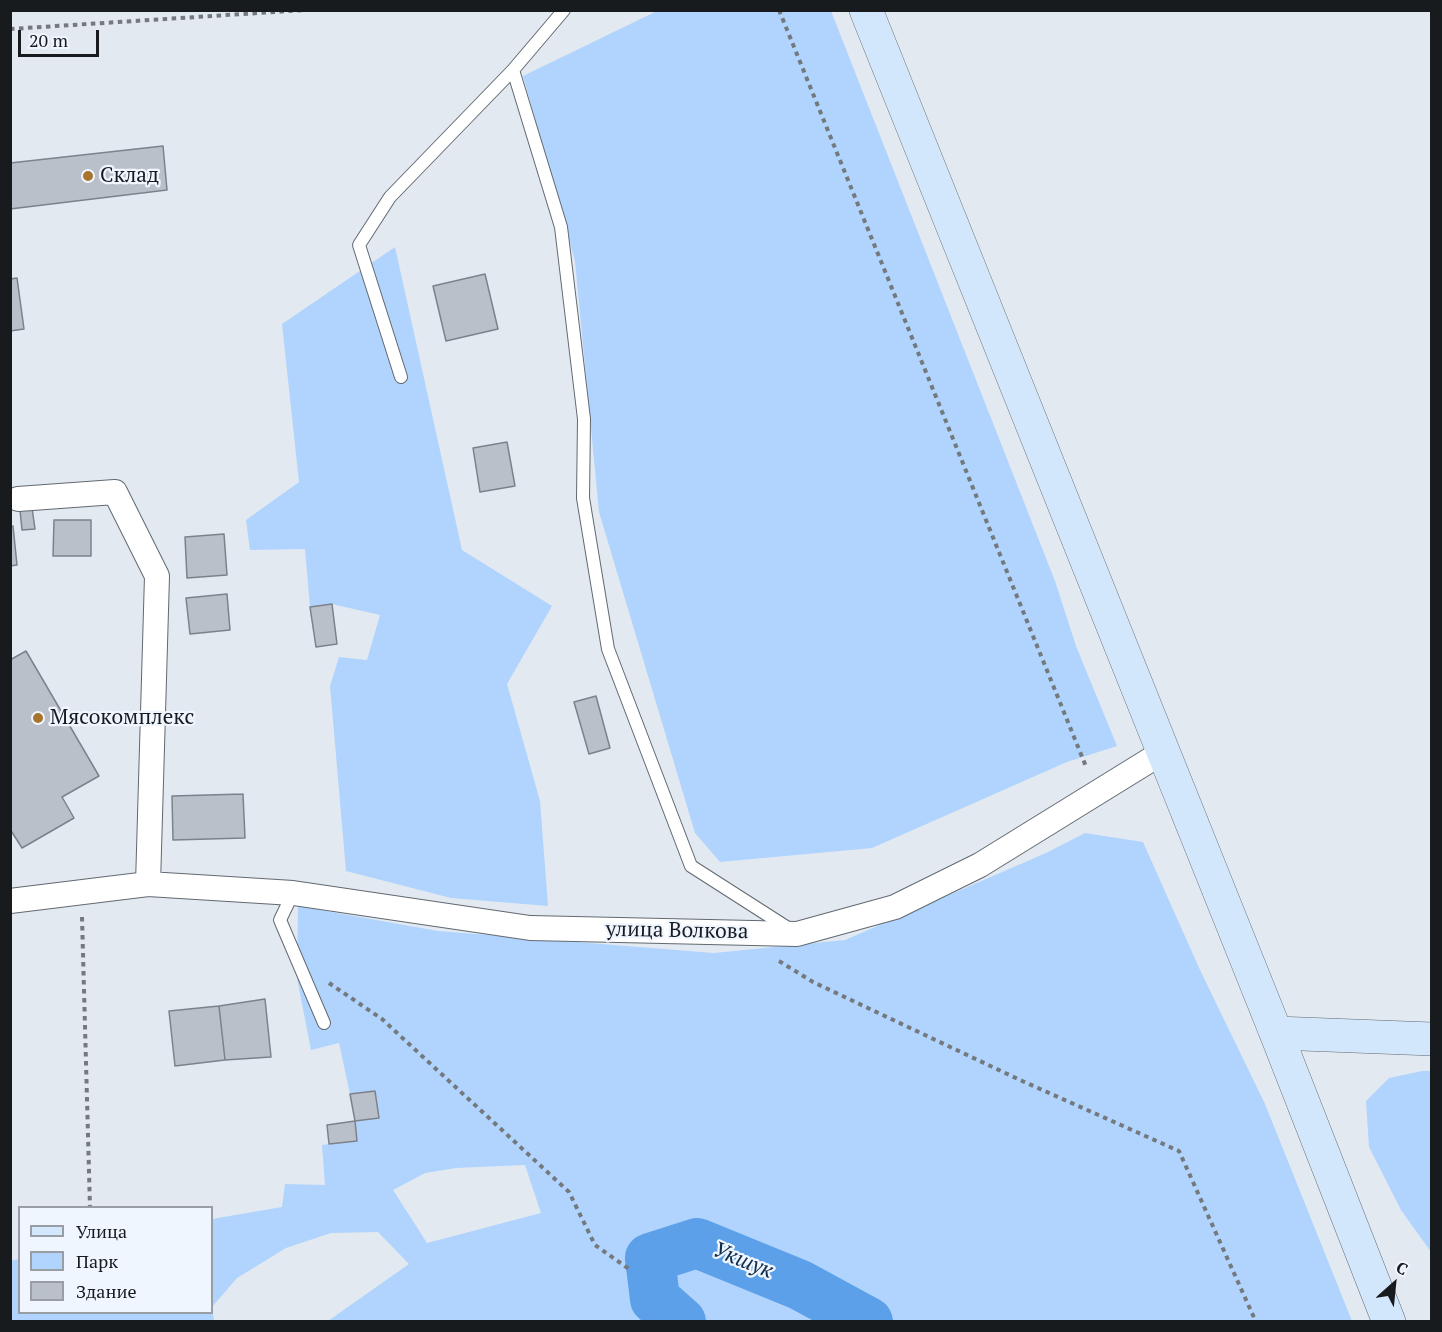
<!DOCTYPE html>
<meta charset="utf-8">
<style>
body{margin:0}
#map{position:relative;width:1442px;height:1332px;overflow:hidden;background:#e2e9f1;font-family:"PT Serif",serif}
canvas{display:block}
.frame{position:absolute;inset:0;border:12px solid #181b1e;pointer-events:none}
.legend{position:absolute;left:18px;top:1206px;width:195px;height:108px;box-sizing:border-box;background:#eff6ff;border:2px solid #999ea5;margin:0;padding:8px 10px;list-style:none;font-size:18px;color:#181b1e}
.legend li{display:flex;align-items:center;gap:12px;height:30px}
.legend b{width:30px;border:2px solid #999ea5}
.north{position:absolute;left:1364px;top:1254px;width:60px;height:60px;-webkit-text-stroke:4px #eff6ff;paint-order:stroke;rotate:27deg;font-size:16px;font-weight:700;line-height:24px;text-align:center;color:#181b1e}
.north::after{content:'';display:block;margin:auto;width:21px;height:27px;background:#181b1e;clip-path:polygon(50% 0,100% 100%,50% 72%,0 100%)}
.scale{position:absolute;left:18px;top:30px;width:81px;height:27px;box-sizing:border-box;border:3px solid #181b1e;border-top:0;padding-left:8px;font-size:18px;line-height:21px;white-space:nowrap;color:#181b1e;-webkit-text-stroke:4px #eff6ff;paint-order:stroke}
</style>
<div id="map">
<canvas width="1442" height="1332"></canvas>
<div class="frame"></div>
<ul class="legend">
<li><b style="height:8px;background:#d3e7fc"></b>Улица</li>
<li><b style="height:16px;background:#b0d4fd"></b>Парк</li>
<li><b style="height:16px;background:#b9c0c9"></b>Здание</li>
</ul>
<div class="north">С</div>
<div class="scale">20 m</div>
</div>
<script>
const c = document.querySelector('canvas').getContext('2d');
c.lineJoin = 'round';
function paint(path, color) {
  c.fillStyle = color;
  c.fill(path, 'evenodd');
}
function shape(rows) {
  const path = new Path2D();
  for (const r of rows) {
    path.moveTo(r[0], r[1]);
    for (let i = 2; i < r.length; i += 2) path.lineTo(r[i], r[i + 1]);
  }
  return path;
}
function trace(path, color, width, dash) {
  c.strokeStyle = color;
  c.lineWidth = width;
  c.lineCap = dash ? 'butt' : 'round';
  c.setLineDash(dash || []);
  c.stroke(path);
}
function label(font, color, halo, rows, align = 'center') {
  c.font = font + ' "PT Serif",serif';
  c.lineWidth = 4.5;
  c.setLineDash([]);
  c.textBaseline = 'middle';
  c.strokeStyle = halo;
  c.fillStyle = color;
  for (const [text, x, y, turn = 0] of rows) {
    c.save();
    c.translate(x, y);
    c.rotate((+turn || 0) * Math.PI / 180);
    c.textAlign = isNaN(turn) ? turn : align;
    if (halo) c.strokeText(text, 0, 0);
    c.fillText(text, 0, 0);
    c.restore();
  }
}
const green = shape([
 [657,11,831,11,1055,581,1076,646,1117,746,1067,762,872,848,720,862,695,833,599,512,575,261,523,76],
 [395,247,462,550,552,606,507,684,540,801,548,906,451,898,346,871,330,686,339,657,367,660,380,615,332,604,310,607,305,549,250,550,246,520,299,482,282,324],
 [1085,833,1143,842,1200,970,1265,1104,1352,1321,328,1321,409,1264,378,1232,331,1233,286,1248,237,1278,212,1307,214,1321,11,1322,10,1261,19,1259,20,1312,212,1312,212,1219,282,1207,285,1184,325,1185,322,1145,357,1141,355,1121,379,1118,375,1091,350,1094,339,1043,311,1050,297,978,298,906,438,931,714,953,845,940,1046,853],
 [525,1165,541,1213,427,1243,393,1190,425,1173,456,1168],
 [1422,1071,1431,1071,1431,1252,1401,1210,1369,1147,1366,1101,1389,1078]
]);
const river = shape([
 [681,1322,655,1299,650,1258,697,1243,800,1285,868,1322]
]);
const building = shape([
 [163,146,167,190,10,209,10,163,163,146],
 [485,274,498,329,446,341,433,286,485,274],
 [17,278,24,329,10,331,10,279,17,278],
 [507,442,515,486,480,492,473,448,507,442],
 [32,508,35,529,22,530,20,510,32,508],
 [54,520,91,520,91,556,53,556,54,520],
 [10,526,13,526,17,565,10,566,10,526],
 [224,534,227,575,187,578,185,537,224,534],
 [227,594,230,630,190,634,186,598,227,594],
 [332,604,337,644,316,647,310,607,332,604],
 [26,651,99,776,62,797,74,818,22,848,10,829,10,660,26,651],
 [596,696,610,748,589,754,574,702,596,696],
 [243,794,245,838,173,840,172,796,243,794],
 [265,999,271,1057,225,1060,219,1006,265,999],
 [219,1006,225,1060,175,1066,169,1011,219,1006],
 [375,1091,379,1118,355,1121,350,1094,375,1091],
 [355,1121,357,1141,329,1144,327,1125,355,1121]
]);
const path = shape([
 [779,10,1087,769],
 [10,29,305,10],
 [82,917,90,1208],
 [779,961,813,982,1020,1080,1179,1151,1256,1322],
 [329,983,382,1019,569,1192,595,1245,629,1269]
]);
const service = shape([
 [564,10,513,70,561,227,584,419,583,498,608,649,691,866,791,930],
 [401,377,359,245,390,197,513,70],
 [293,893,280,920,324,1023]
]);
const minor = shape([
 [18,499,115,492,157,576,148,884],
 [10,901,148,884,293,893,530,928,797,934,895,907,980,865,1163,752]
]);
const secondary = shape([
 [866,10,1276,1033,1389,1322],
 [1276,1033,1432,1039]
]);
const markers = [
 [88,176,6,"#a7742c"],
 [38,718,6,"#a7742c"]
];
const poiNames = [
 ["Склад",100,176],
 ["Мясокомплекс",50,718]
];
const streetNames = [
 ["улица Волкова",677,931,1]
];
const waterNames = [
 ["Укшук",743,1261,22]
];
paint(green, '#b0d4fd');
trace(river, '#5ba0e8', 50);
paint(building, '#b9c0c9');
trace(building, '#7c828a', 1.5);
trace(service, '#626970', 14);
trace(minor, '#626970', 26);
trace(secondary, '#626970', 34);
trace(path, '#74797e', 4, [4.5, 4.5]);
trace(service, '#fff', 12);
trace(minor, '#fff', 24);
trace(secondary, '#d3e7fc', 33);
for (const [x, y, r, color] of markers) {
  const dot = new Path2D();
  dot.arc(x, y, r, 0, 2 * Math.PI);
  c.fillStyle = color;
  c.fill(dot);
  trace(dot, '#eff6ff', 2);
}
label('21px', '#181b1e', '#eff6ff', poiNames, 'left');
label('21px', '#181b1e', '#eff6ff', streetNames);
label('italic 22px', '#122e4b', '#eff6ff', waterNames);
</script>
